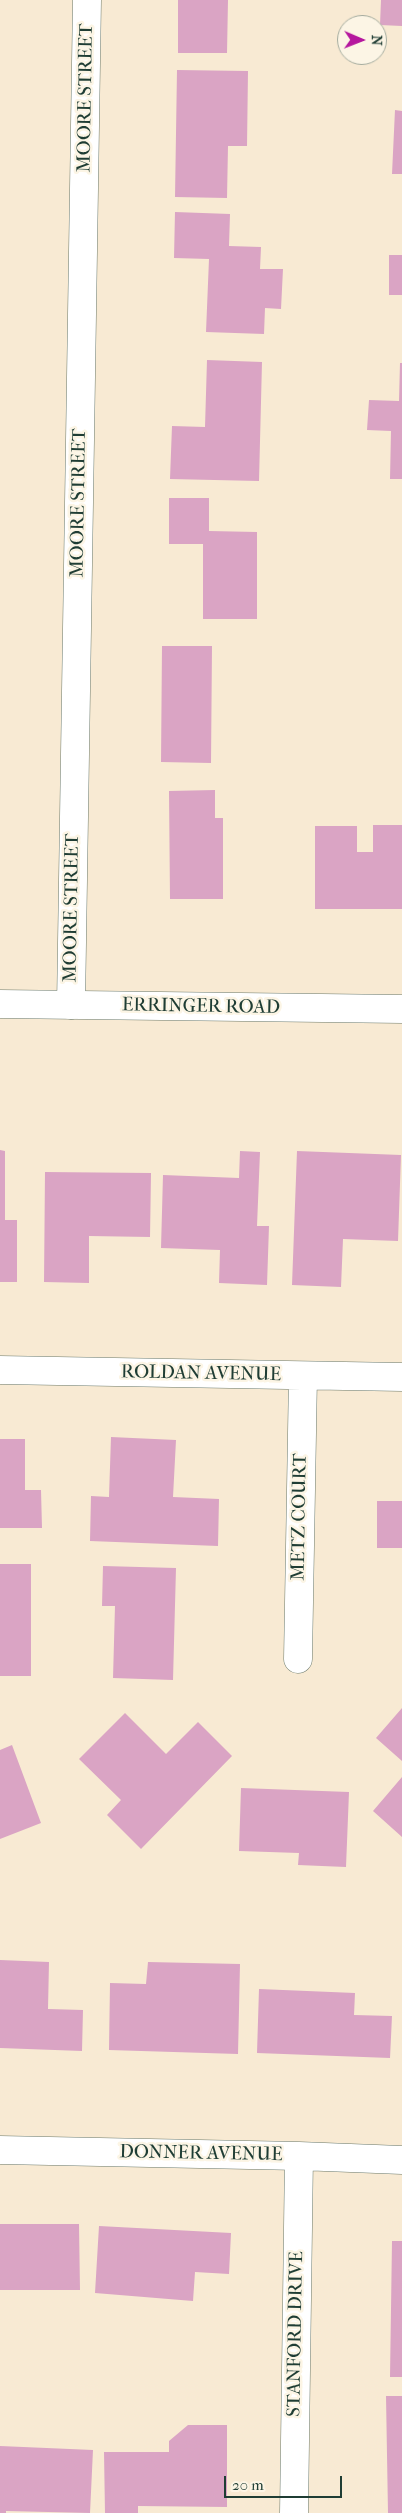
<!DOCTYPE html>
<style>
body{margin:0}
#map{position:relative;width:402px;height:2513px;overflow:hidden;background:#f8ead3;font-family:"IM FELL French Canon",serif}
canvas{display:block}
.north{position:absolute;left:337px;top:15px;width:50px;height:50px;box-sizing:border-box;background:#fcf5e5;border:1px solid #a4ab9e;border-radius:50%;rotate:91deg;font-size:14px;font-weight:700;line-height:20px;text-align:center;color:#1f3d34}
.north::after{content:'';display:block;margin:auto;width:18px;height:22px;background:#b5179e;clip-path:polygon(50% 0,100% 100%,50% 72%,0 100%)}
.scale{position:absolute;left:224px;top:2476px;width:118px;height:22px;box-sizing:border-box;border:2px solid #1f3d34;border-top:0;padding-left:6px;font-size:15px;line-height:18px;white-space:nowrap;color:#1f3d34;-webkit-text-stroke:4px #fcf5e5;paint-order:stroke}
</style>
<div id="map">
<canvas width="402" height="2513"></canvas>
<div class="north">N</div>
<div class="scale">20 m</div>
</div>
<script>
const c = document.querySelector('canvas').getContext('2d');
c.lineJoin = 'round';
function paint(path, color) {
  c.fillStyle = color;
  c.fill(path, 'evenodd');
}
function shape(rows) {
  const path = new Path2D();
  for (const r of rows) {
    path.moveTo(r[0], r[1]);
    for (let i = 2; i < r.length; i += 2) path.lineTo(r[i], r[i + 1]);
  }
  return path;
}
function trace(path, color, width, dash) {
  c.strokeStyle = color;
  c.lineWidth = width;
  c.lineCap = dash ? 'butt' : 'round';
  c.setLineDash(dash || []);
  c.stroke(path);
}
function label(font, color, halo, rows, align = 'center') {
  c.font = font + ' "IM FELL French Canon",serif';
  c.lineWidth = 5;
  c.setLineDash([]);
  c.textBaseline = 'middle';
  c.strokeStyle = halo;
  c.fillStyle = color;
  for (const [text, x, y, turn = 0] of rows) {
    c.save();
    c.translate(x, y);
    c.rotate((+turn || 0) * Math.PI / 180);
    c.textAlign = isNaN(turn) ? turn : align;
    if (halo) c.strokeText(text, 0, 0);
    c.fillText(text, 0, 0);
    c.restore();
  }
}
const building = shape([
 [178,0,228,0,227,53,178,53],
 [381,0,402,0,402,26,380,25],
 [177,70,248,71,247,146,228,146,227,198,175,197],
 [395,110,402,111,402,174,392,174],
 [175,212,230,214,229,246,261,247,260,269,283,269,281,309,265,308,264,334,206,332,209,259,174,258],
 [389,255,402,255,402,295,389,295],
 [207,360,262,362,259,481,170,479,172,426,205,427],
 [400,363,402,363,402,479,390,479,391,431,367,430,369,400,399,401],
 [169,498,209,498,209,531,257,532,257,619,203,619,203,544,169,544],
 [162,646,212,646,211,763,161,762],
 [215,790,215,818,223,818,223,899,170,899,169,791],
 [373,825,402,825,402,909,315,909,315,826,357,826,357,852,373,852],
 [0,1150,5,1151,5,1220,17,1220,17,1282,0,1282],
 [240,1151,260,1152,257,1226,269,1226,267,1285,219,1283,220,1250,161,1248,163,1175,239,1178],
 [297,1151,401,1155,398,1241,343,1239,341,1287,292,1285],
 [45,1172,151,1173,150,1237,89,1236,89,1283,44,1282],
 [111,1437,176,1440,173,1497,219,1499,218,1546,90,1541,91,1496,109,1497],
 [0,1439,25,1439,25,1490,41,1490,42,1528,0,1528],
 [377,1501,402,1501,402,1548,377,1548],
 [0,1564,31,1564,31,1676,0,1676],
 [103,1566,176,1568,173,1680,113,1678,115,1606,102,1606],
 [402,1708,402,1761,376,1738],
 [125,1713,166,1754,198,1722,232,1756,141,1849,107,1815,121,1800,79,1759],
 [12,1745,41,1823,0,1839,0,1750],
 [402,1777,402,1837,373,1811],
 [241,1788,349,1792,346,1867,298,1865,299,1853,239,1851],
 [0,1960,49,1962,48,2009,83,2010,82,2051,0,2048],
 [148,1962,240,1964,238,2054,109,2050,110,1983,146,1984],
 [259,1989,355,1993,354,2015,392,2016,390,2058,257,2053],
 [0,2224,79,2224,80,2290,0,2290],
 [99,2226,231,2233,229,2274,195,2272,193,2301,95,2293],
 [392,2241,402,2241,402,2377,390,2377],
 [386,2396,402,2396,402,2513,388,2513],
 [188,2425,227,2425,227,2507,138,2506,138,2513,105,2513,104,2452,169,2452,169,2441],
 [0,2446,93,2450,90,2513,6,2511,6,2513,0,2513]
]);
const street = shape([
 [71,1005,87,0],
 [0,1370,402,1377],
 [298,1659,303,1376],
 [0,2150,299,2156,402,2160],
 [294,2513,299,2156]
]);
const secondary = shape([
 [0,1004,402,1009]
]);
const streetNames = [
 ["MOORE STREET",86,98,-89],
 ["MOORE STREET",79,503,-89],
 ["MOORE STREET",72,908,-89],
 ["ERRINGER ROAD",201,1007,1],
 ["ROLDAN AVENUE",201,1374,1],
 ["METZ COURT",300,1517,-89],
 ["DONNER AVENUE",201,2154,1],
 ["STANFORD DRIVE",296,2334,-89]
];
paint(building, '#daa4c4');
trace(street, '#6b7a6c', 29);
trace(secondary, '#6b7a6c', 29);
trace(street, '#fff', 28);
trace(secondary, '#fff', 28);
label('19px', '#1f3d34', '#fcf5e5', streetNames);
</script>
